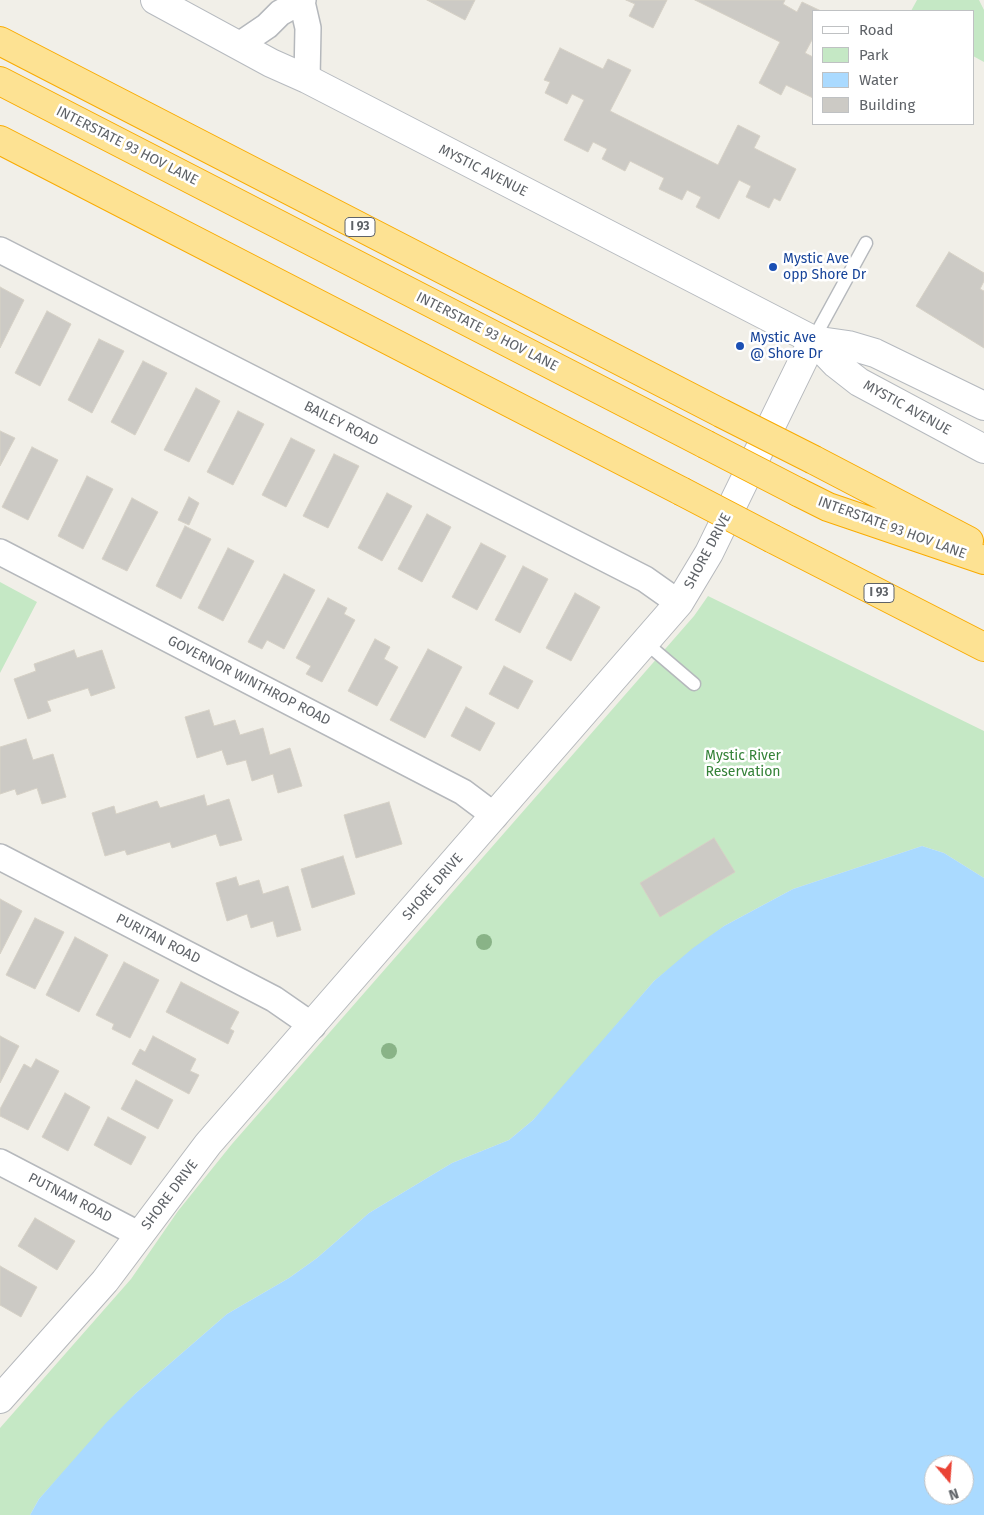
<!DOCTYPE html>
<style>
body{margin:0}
#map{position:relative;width:984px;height:1515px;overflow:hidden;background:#f1efe8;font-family:"Fira Sans",sans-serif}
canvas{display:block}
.legend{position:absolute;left:812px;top:10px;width:162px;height:115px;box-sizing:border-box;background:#fff;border:1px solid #bfc1c3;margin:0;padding:6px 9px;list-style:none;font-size:15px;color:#5f6368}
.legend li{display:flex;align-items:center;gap:10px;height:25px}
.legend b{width:25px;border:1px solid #bfc1c3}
.north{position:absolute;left:924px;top:1455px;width:50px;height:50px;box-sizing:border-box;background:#fff;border:1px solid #bfc1c3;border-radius:50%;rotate:162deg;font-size:14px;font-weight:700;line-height:20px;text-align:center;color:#5f6368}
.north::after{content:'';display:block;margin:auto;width:18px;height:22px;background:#ea4335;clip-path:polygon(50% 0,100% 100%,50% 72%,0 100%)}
</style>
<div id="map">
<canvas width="984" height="1515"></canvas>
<ul class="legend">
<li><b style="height:6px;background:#fff"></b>Road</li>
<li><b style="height:14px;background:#c5e8c5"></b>Park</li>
<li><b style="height:14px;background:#aadaff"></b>Water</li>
<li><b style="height:14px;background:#cccac5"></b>Building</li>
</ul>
<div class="north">N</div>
</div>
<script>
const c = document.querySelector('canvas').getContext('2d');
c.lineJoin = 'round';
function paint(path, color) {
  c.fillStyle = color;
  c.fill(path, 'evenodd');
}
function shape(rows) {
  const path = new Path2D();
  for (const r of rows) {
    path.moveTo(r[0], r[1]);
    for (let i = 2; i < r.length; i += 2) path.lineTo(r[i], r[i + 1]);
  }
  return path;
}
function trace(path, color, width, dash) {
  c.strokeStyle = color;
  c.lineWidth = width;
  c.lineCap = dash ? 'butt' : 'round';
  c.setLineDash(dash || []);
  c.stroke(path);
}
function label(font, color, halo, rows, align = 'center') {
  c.font = font + ' "Fira Sans",sans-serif';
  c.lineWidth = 5;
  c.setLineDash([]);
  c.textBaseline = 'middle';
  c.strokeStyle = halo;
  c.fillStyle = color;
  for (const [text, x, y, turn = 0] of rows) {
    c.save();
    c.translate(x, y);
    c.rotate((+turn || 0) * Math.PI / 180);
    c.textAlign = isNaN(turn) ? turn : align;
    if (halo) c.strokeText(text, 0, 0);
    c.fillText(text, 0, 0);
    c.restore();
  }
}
const green = shape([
 [917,0,979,0,984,10,984,62,973,56,973,11,911,11],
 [0,582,37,602,0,673],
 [708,596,984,731,984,878,944,853,922,846,793,889,724,926,654,981,560,1091,533,1120,509,1140,452,1163,369,1213,317,1258,289,1278,227,1314,136,1393,39,1499,30,1515,0,1515,0,1428,131,1279,178,1211,232,1144,694,616]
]);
const water = shape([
 [922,846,944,853,984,878,984,1515,30,1515,39,1499,106,1423,136,1393,227,1314,289,1278,317,1258,369,1213,452,1163,509,1140,533,1120,654,981,693,948,724,926,793,889],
 [934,1465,964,1465,964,1495,934,1495]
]);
const building = shape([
 [427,0,475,0,465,20,427,0],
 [626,0,667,0,653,28,629,16,635,4,626,0],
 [695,0,785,0,783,4,797,12,802,2,821,11,813,11,813,38,805,53,813,57,813,98,786,85,781,95,759,83,780,42,695,0],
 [560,48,603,69,608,59,631,70,610,111,718,165,738,125,760,136,754,148,796,169,780,201,774,198,769,208,746,197,751,186,739,180,719,219,696,207,701,197,687,190,682,200,659,189,664,178,630,161,625,171,602,159,607,149,593,142,588,152,564,140,584,100,572,94,567,104,545,93,550,82,544,80,560,48],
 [949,252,984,273,984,281,980,289,984,291,984,348,916,306,949,252],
 [0,287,24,300,0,348,0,287],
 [47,311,71,324,40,386,15,373,47,311],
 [99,339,124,351,92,413,68,400,99,339],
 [143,361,167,373,135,435,111,422,143,361],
 [196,388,220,401,189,462,164,450,196,388],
 [238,411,264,424,233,485,207,472,238,411],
 [0,431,15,438,0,466,0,431],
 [291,438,315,450,286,507,262,495,291,438],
 [32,447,58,460,28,520,2,507,32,447],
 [334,454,359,466,328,528,303,516,334,454],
 [87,476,113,489,83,549,58,536,87,476],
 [387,493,412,506,382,561,358,548,387,493],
 [189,497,199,503,189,525,178,520,189,497],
 [132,498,158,512,127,571,102,559,132,498],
 [427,514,451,527,422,582,398,569,427,514],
 [185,526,211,539,181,599,156,586,185,526],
 [481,543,506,556,477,610,452,597,481,543],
 [228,548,254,561,223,621,198,608,228,548],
 [523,566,548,579,520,633,495,620,523,566],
 [284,574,315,590,284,649,267,640,262,649,248,642,284,574],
 [575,593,600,607,571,661,546,648,575,593],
 [328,598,347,608,344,614,355,620,322,682,306,674,311,666,296,658,328,598],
 [375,639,390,647,384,659,398,667,377,706,348,691,375,639],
 [428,649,462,667,425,738,390,720,428,649],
 [74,650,77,658,102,650,115,688,91,696,88,688,47,701,51,711,28,719,14,679,36,671,34,664,74,650],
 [504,666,533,681,518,709,489,694,504,666],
 [466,707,495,723,480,751,451,736,466,707],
 [209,710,214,726,235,720,240,735,263,728,270,755,290,748,302,786,278,793,273,774,252,781,246,760,227,765,222,750,197,758,185,717,209,710],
 [26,739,33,760,53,754,66,797,42,804,37,788,17,795,15,789,0,794,0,747,26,739],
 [204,795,207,806,229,799,242,840,220,846,216,834,172,848,170,842,127,855,125,850,105,856,92,813,114,806,116,814,157,801,160,808,204,795],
 [389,802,402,844,356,858,344,815,389,802],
 [714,838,735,872,660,917,640,883,714,838],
 [343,856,355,894,312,908,301,869,343,856],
 [236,877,239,886,259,880,263,894,288,886,301,930,277,937,273,921,251,928,247,914,227,921,216,883,236,877],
 [0,899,22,911,0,954,0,899],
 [35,918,64,932,35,989,6,975,35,918],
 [75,937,108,955,79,1012,46,995,75,937],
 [124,962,159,980,130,1038,112,1029,114,1024,96,1015,124,962],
 [181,982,239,1012,230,1029,234,1031,228,1044,166,1012,181,982],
 [0,1036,19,1046,0,1083,0,1036],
 [153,1036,196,1059,190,1071,199,1075,189,1094,132,1064,140,1049,145,1052,153,1036],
 [36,1059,59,1071,28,1130,0,1116,0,1109,24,1064,31,1068,36,1059],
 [136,1080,173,1100,158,1129,121,1109,136,1080],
 [65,1093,90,1107,68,1151,42,1137,65,1093],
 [108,1117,146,1137,131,1165,94,1145,108,1117],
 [35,1218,75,1241,57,1270,18,1246,35,1218],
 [0,1266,37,1287,21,1317,0,1305,0,1266]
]);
const service = shape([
 [813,340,866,243],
 [646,643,694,684]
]);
const minor = shape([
 [302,2,308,28,307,79],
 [239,45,267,26,280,13,303,0],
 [0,250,645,579,679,603],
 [0,552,463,792,495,816],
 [0,857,274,999,313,1026],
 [0,1162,140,1235]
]);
const tertiary = shape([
 [0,1399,105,1281,208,1144,679,603,709,553,813,340]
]);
const secondary = shape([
 [155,0,271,63,307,79,813,340,836,364,859,382,984,449],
 [813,340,848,345,875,353,984,406]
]);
const motorway = shape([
 [0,41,721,413],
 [0,81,705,444],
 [0,140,681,491],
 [814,460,969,541],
 [798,492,828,507,984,560],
 [773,539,984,647]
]);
const motorwayBridge = shape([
 [721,413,814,460],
 [705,444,798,492],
 [681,491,773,539]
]);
const trees = [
 [484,942],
 [389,1051]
];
const markers = [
 [773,267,5,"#1a4fb4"],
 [740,346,5,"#1a4fb4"]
];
const shields = [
 [360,227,30],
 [879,593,30]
];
const shieldNames = [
 ["I 93",360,227],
 ["I 93",879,593]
];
const streetNames = [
 ["INTERSTATE 93 HOV LANE",127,146,27],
 ["MYSTIC AVENUE",483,171,27],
 ["INTERSTATE 93 HOV LANE",487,332,27],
 ["MYSTIC AVENUE",907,408,29],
 ["BAILEY ROAD",341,424,27],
 ["INTERSTATE 93 HOV LANE",892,528,20],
 ["SHORE DRIVE",708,551,-62],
 ["GOVERNOR WINTHROP ROAD",249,681,27],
 ["SHORE DRIVE",433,887,-49],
 ["PURITAN ROAD",158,939,27],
 ["SHORE DRIVE",170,1195,-53],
 ["PUTNAM ROAD",70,1198,27]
];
const transitNames = [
 ["Mystic Ave",783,259],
 ["opp Shore Dr",783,275],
 ["Mystic Ave",750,338],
 ["@ Shore Dr",750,354]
];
const parkNames = [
 ["Mystic River",743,756],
 ["Reservation",743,772]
];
paint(green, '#c5e8c5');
paint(water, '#aadaff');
paint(building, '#cccac5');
trace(building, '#d6d1c6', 1);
trace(service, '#b5b8bc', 15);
trace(minor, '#b5b8bc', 28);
trace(tertiary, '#b5b8bc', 30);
trace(secondary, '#b6babf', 30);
trace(motorway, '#f9ab00', 30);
trace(service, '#fff', 12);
trace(minor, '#fff', 25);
trace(tertiary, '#fff', 28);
trace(secondary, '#fff', 28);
trace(motorway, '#fde293', 28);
trace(motorwayBridge, '#f9ab00', 30, []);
trace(motorwayBridge, '#fde293', 28);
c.fillStyle = '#89b387';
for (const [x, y] of trees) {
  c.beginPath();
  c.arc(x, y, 8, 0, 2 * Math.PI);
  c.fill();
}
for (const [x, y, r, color] of markers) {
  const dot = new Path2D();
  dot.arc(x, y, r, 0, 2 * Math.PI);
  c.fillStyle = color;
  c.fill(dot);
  trace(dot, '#fff', 2);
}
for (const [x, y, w] of shields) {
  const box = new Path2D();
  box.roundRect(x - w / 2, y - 9.5, w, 19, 4);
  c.fillStyle = '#fff';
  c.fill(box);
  trace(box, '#5f6368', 1);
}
label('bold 12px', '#5f6368', null, shieldNames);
label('14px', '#5f6368', '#fff', streetNames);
label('14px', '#164399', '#fff', transitNames, 'left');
label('14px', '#348238', '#fff', parkNames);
</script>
